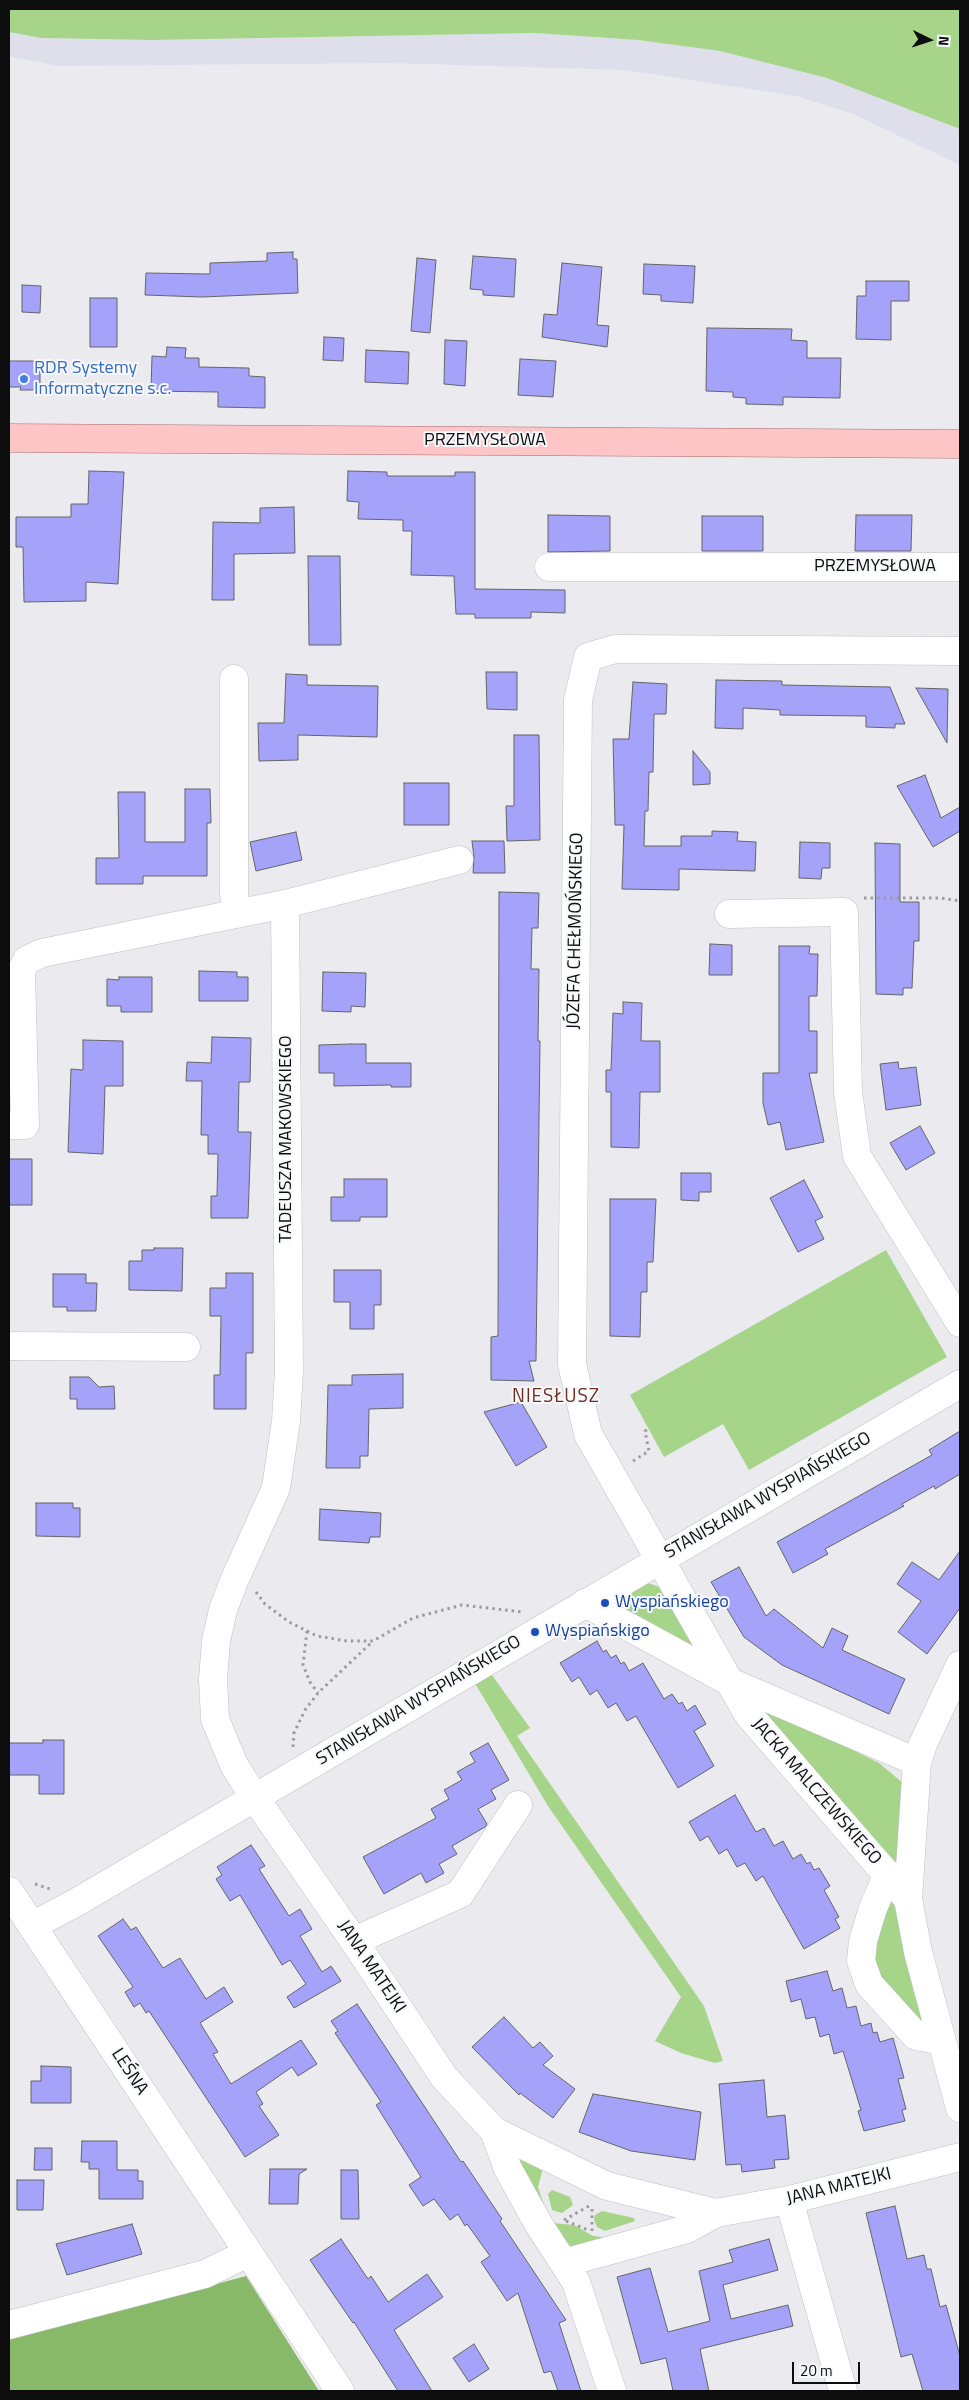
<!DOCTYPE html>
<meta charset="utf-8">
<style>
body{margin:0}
#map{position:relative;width:969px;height:2400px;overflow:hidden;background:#eaeaef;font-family:"Titillium Web",sans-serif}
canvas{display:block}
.frame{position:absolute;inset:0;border:10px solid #0d0d0e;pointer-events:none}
.north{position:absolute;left:904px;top:15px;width:50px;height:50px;-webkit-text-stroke:4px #f7f8fc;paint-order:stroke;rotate:94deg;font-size:14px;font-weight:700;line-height:20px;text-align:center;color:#0d0d0e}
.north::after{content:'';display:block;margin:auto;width:18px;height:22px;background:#0d0d0e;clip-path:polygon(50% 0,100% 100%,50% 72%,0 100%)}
.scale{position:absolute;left:792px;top:2362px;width:68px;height:22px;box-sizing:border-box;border:2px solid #0d0d0e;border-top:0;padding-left:6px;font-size:15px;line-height:18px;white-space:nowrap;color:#0d0d0e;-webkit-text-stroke:4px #f7f8fc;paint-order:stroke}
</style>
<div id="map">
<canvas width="969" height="2400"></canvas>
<div class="frame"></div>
<div class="north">N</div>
<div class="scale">20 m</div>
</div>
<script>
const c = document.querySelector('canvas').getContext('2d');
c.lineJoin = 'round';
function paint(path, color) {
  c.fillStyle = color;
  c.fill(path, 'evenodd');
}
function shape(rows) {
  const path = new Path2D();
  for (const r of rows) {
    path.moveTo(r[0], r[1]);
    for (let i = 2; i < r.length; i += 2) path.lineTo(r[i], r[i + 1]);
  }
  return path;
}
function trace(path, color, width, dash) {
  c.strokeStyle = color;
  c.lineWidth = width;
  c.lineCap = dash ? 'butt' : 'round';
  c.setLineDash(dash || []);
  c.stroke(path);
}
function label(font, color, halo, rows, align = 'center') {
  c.font = font + ' "Titillium Web",sans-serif';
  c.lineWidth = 4;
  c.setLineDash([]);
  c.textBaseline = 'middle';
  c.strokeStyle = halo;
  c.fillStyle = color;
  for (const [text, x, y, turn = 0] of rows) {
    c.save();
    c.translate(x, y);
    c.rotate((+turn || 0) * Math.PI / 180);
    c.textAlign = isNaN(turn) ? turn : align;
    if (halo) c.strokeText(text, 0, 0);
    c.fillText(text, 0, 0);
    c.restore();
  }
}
const built = shape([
 [9,32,41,38,152,40,536,33,638,40,720,51,828,78,956,127,960,129,960,165,853,114,796,96,625,70,390,63,57,66,9,56]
]);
const green = shape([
 [9,9,960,9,960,129,827,78,720,51,638,40,536,33,152,40,41,38,9,32],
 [886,1250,947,1357,749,1470,723,1424,664,1457,630,1395],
 [648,1583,662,1588,702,1657,616,1606,618,1599],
 [489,1671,530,1728,517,1736,704,2006,723,2061,715,2063,681,2053,655,2041,681,1997,548,1806,473,1680],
 [755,1701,879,1763,903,1783,901,1868,755,1707],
 [891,1893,928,2027,920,2025,871,1968,878,1920],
 [521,2156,543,2168,538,2187,545,2208,514,2157],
 [552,2190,570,2197,573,2205,562,2213,552,2210,548,2194],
 [602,2211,634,2218,635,2221,605,2231,597,2227,594,2220,595,2215],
 [553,2223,574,2225,593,2236,602,2237,603,2242,580,2247,571,2246,563,2240]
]);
const forest = shape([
 [246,2276,319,2391,9,2391,9,2340]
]);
const building = shape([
 [293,252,293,259,297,259,298,293,202,297,145,295,146,273,210,274,210,263,267,261,267,253,293,252],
 [473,256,516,259,514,297,483,295,483,290,470,289,473,256],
 [417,258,436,260,430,333,411,331,417,258],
 [562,263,602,267,597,325,609,326,607,347,542,337,544,314,557,315,562,263],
 [644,264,695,266,693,303,661,301,661,295,643,294,644,264],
 [866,281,909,281,909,301,891,301,891,340,856,339,857,296,866,296,866,281],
 [22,285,41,286,40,313,22,312,22,285],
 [90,298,117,298,117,347,90,347,90,298],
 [707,328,792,329,791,340,807,341,807,358,841,358,840,398,783,397,783,405,746,404,746,398,733,397,733,392,706,391,707,328],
 [324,337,344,338,343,361,323,360,324,337],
 [445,340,467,341,465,386,444,384,445,340],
 [167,347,186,348,185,358,199,358,199,367,249,368,249,376,265,377,265,408,218,407,218,392,151,391,152,356,166,357,167,347],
 [366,350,409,352,408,384,365,382,366,350],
 [520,359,556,361,553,397,518,395,520,359],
 [9,361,40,361,40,390,20,390,21,387,9,387,9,361],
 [89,471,124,472,118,584,86,582,86,601,24,602,23,547,16,547,16,517,71,517,71,504,88,504,89,471],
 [348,471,387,472,387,476,455,476,455,472,475,472,475,589,565,590,565,613,531,612,531,618,475,618,475,614,456,614,454,576,411,575,412,531,403,531,403,520,358,519,359,502,347,501,348,471],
 [294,507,295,553,234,554,234,600,212,600,213,522,260,523,260,508,294,507],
 [548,515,610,516,610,551,548,552,548,515],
 [856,515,912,515,911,551,855,551,856,515],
 [702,516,763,516,763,551,702,551,702,516],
 [308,556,340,556,341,645,309,645,308,556],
 [486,672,517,672,517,710,487,709,486,672],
 [286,674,307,675,307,685,378,686,377,737,298,735,298,760,259,761,258,723,284,723,286,674],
 [716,680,782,681,782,685,890,687,905,724,895,724,895,728,866,727,866,716,780,715,780,710,743,708,743,729,715,728,716,680],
 [633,682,667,684,666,714,654,714,653,772,649,772,648,811,645,811,644,846,681,846,681,836,712,836,712,831,738,832,737,841,756,842,755,871,679,869,679,890,622,889,624,825,615,825,613,739,629,739,633,682],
 [916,688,948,689,947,743,916,688],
 [514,735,539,735,540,840,507,841,506,806,514,806,514,735],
 [693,751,710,772,710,784,693,785,693,751],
 [925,775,941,818,960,807,960,831,933,847,897,786,925,775],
 [404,783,449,783,449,825,404,825,404,783],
 [185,789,210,789,211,823,207,823,207,876,143,876,143,884,96,884,96,858,119,858,118,792,145,792,145,842,185,842,185,789],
 [296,832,302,860,256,871,250,842,296,832],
 [472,841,504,841,505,873,473,873,474,857,472,841],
 [800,842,830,843,830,868,822,868,821,879,799,878,800,842],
 [875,843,900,844,900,902,919,902,919,941,914,941,912,988,903,988,903,995,876,994,875,843],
 [499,892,539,893,538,928,532,928,531,969,539,969,538,1041,540,1041,536,1361,529,1361,534,1381,491,1380,491,1337,498,1336,499,892],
 [710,944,732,945,732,975,709,975,710,944],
 [779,946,810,946,809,954,818,954,817,996,809,996,809,1031,817,1031,817,1073,809,1073,824,1142,786,1150,780,1122,768,1125,763,1103,763,1073,779,1073,779,946],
 [199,971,237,972,237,977,248,977,248,1001,199,1001,199,971],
 [323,972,366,973,365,1007,351,1006,351,1012,322,1011,323,972],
 [119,977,152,977,152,1012,121,1012,121,1006,107,1006,107,979,119,980,119,977],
 [623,1002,642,1003,641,1041,660,1041,660,1092,640,1092,639,1148,611,1147,611,1092,606,1092,606,1070,611,1070,613,1013,623,1014,623,1002],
 [212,1037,251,1038,250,1082,239,1082,238,1132,251,1132,248,1218,211,1218,211,1196,217,1196,218,1154,208,1154,208,1135,201,1135,202,1081,186,1081,187,1062,211,1063,212,1037],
 [83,1040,123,1041,123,1086,105,1086,103,1154,68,1152,71,1069,83,1070,83,1040],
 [351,1044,366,1044,366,1063,411,1063,411,1087,391,1087,391,1085,334,1086,334,1073,319,1073,319,1045,351,1044],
 [898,1062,899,1069,916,1067,921,1105,886,1110,880,1064,898,1062],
 [920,1126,935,1153,906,1170,890,1143,920,1126],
 [9,1159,32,1159,32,1205,9,1205,9,1159],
 [681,1173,711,1173,711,1192,699,1192,699,1201,681,1200,681,1173],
 [344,1179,387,1179,387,1217,360,1217,360,1221,331,1221,331,1197,344,1197,344,1179],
 [804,1180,823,1217,815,1221,824,1239,798,1252,770,1198,804,1180],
 [610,1199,656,1199,653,1262,647,1262,647,1292,641,1292,640,1337,610,1336,610,1199],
 [154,1248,183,1248,182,1291,129,1290,129,1261,142,1261,142,1250,154,1250,154,1248],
 [334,1270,381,1270,381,1305,374,1305,374,1329,350,1329,350,1302,334,1302,334,1270],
 [226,1273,253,1273,253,1353,246,1353,246,1409,214,1409,214,1375,220,1375,221,1316,210,1316,210,1288,226,1288,226,1273],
 [53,1274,86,1274,86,1283,97,1283,96,1311,67,1311,67,1307,53,1307,53,1274],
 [403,1374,403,1408,369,1409,368,1456,360,1456,360,1468,326,1468,328,1385,352,1385,352,1375,403,1374],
 [70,1377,89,1377,99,1387,114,1386,115,1409,77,1409,77,1399,70,1399,70,1377],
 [521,1402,547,1447,516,1466,484,1412,521,1402],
 [960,1431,960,1474,935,1489,934,1486,902,1504,904,1506,825,1549,828,1554,793,1573,777,1542,932,1455,929,1450,960,1431],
 [36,1503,73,1503,73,1508,80,1508,80,1537,36,1536,36,1503],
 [320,1509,381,1513,380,1537,370,1537,369,1543,319,1540,320,1509],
 [960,1551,960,1608,927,1654,898,1632,921,1601,897,1584,912,1562,939,1580,960,1551],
 [739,1567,766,1616,774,1609,823,1648,832,1628,848,1636,842,1650,905,1679,889,1714,782,1665,744,1637,711,1582,739,1567],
 [597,1641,603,1652,606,1650,611,1658,616,1655,621,1664,624,1662,629,1671,643,1663,664,1699,672,1694,679,1704,682,1702,687,1711,695,1705,706,1724,694,1731,714,1766,678,1788,636,1716,627,1721,616,1703,608,1708,597,1690,590,1695,579,1677,572,1682,560,1663,597,1641],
 [43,1740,64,1740,64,1794,39,1794,39,1775,9,1775,9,1743,43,1743,43,1740],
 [488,1743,509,1780,491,1790,496,1799,478,1809,487,1824,485,1827,452,1846,457,1854,439,1864,444,1873,426,1883,421,1873,384,1894,363,1857,436,1818,431,1809,449,1799,444,1790,462,1780,457,1772,475,1762,470,1753,488,1743],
 [735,1795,756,1832,764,1828,774,1846,783,1841,793,1859,801,1854,807,1864,810,1862,814,1870,819,1868,830,1886,824,1890,839,1917,835,1919,840,1928,804,1949,763,1876,756,1881,745,1863,737,1867,727,1849,719,1854,708,1836,700,1841,689,1822,735,1795],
 [251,1845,265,1866,259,1869,289,1916,300,1909,312,1929,300,1936,322,1972,331,1966,341,1981,294,2008,287,1997,306,1984,290,1960,282,1965,240,1895,230,1901,216,1879,222,1875,217,1867,251,1845],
 [123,1919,131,1930,136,1927,163,1968,180,1958,206,1999,224,1987,233,2002,200,2023,218,2052,213,2054,231,2084,301,2040,317,2064,298,2076,292,2067,256,2092,263,2104,259,2106,279,2135,245,2157,149,2011,146,2013,140,2003,134,2007,125,1992,133,1987,98,1936,123,1919],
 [827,1971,833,1991,842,1988,847,2008,856,2006,861,2026,871,2023,873,2033,877,2032,880,2042,893,2038,904,2078,898,2079,906,2109,902,2110,905,2121,864,2131,858,2111,861,2110,843,2051,834,2054,829,2034,820,2037,815,2017,806,2019,801,1999,791,2002,786,1981,827,1971],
 [357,2004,461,2162,463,2161,502,2219,500,2221,566,2320,559,2323,581,2391,558,2391,551,2371,544,2373,518,2293,507,2301,481,2262,490,2256,467,2224,465,2226,458,2214,450,2220,434,2199,423,2206,409,2185,421,2177,376,2105,381,2102,335,2033,338,2031,331,2021,357,2004],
 [504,2017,533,2048,540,2042,553,2056,543,2065,575,2089,553,2118,520,2093,519,2095,472,2047,504,2017],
 [41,2066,71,2067,71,2103,31,2103,31,2081,41,2081,41,2066],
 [764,2080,767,2117,785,2115,789,2159,774,2160,775,2168,742,2172,741,2164,726,2165,719,2084,764,2080],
 [593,2094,701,2112,695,2160,631,2151,579,2132,593,2094],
 [82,2141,117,2141,117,2170,138,2170,138,2181,143,2181,143,2199,99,2199,99,2169,89,2169,89,2162,81,2162,82,2141],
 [35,2148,52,2148,52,2170,34,2170,35,2148],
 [270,2169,307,2169,299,2174,298,2204,269,2204,270,2169],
 [341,2170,358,2170,359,2219,341,2219,341,2170],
 [17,2180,44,2180,43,2210,17,2210,17,2180],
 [895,2206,907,2259,924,2255,927,2269,931,2269,940,2307,946,2305,960,2356,960,2391,923,2391,912,2354,901,2357,866,2213,895,2206],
 [132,2224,142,2254,67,2275,56,2244,132,2224],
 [341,2239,368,2279,371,2276,388,2302,427,2274,443,2297,394,2330,432,2391,398,2391,354,2322,353,2323,310,2260,341,2239],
 [769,2239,778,2270,723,2285,731,2319,788,2305,793,2326,700,2349,709,2391,673,2391,666,2358,641,2364,617,2277,650,2268,668,2332,710,2321,699,2271,733,2262,729,2250,769,2239],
 [474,2344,489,2369,469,2382,453,2358,474,2344]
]);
const path = shape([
 [864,898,941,898,960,901],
 [633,1461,649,1451,645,1431,649,1429],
 [256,1592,265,1604,289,1622,317,1636,347,1641,373,1641,413,1618,462,1605,523,1612],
 [307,1631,303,1665,310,1682,318,1693],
 [293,1747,294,1733,305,1710,318,1693,373,1641],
 [35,1884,50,1889],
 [564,2220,589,2206],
 [566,2221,588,2230],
 [592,2231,592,2207]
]);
const minor = shape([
 [549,567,960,567],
 [234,679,234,893,237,914],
 [285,904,289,1371,286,1421,276,1488,234,1581,223,1610,216,1641,213,1679,215,1719,234,1765,255,1798,354,1941,444,2077,494,2131,607,2186,716,2213],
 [729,914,844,912,848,1092,857,1156,960,1323],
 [9,1125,25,1125,21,971,27,960,42,953,285,904,459,860],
 [9,1346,186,1347],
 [585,1603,728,1681,917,1762],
 [960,1665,923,1744,917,1762,908,1899,918,1952,960,2108],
 [888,1874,873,1908,863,1941,861,1961,869,1984,916,2036,942,2041],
 [9,1891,340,2391],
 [908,1899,748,1714,588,1434,572,1364,578,700,588,657,615,649,960,651],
 [32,1926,77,1902,960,1384],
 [354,1941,460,1894,518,1805],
 [494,2131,508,2169,539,2225,576,2282,612,2391],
 [789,2200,843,2391],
 [564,2263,687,2229,716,2213,789,2200,960,2157],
 [9,2325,205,2274,248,2253]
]);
const major = shape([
 [9,438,960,444]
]);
const markers = [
 [24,379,5,"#3f7fe0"],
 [605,1603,5,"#1a4fb4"],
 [535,1632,5,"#1a4fb4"]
];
const shopNames = [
 ["RDR Systemy",34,369],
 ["Informatyczne s.c.",34,390]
];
const streetNames = [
 ["PRZEMYSŁOWA",485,441],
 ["PRZEMYSŁOWA",875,567],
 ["JÓZEFA CHEŁMOŃSKIEGO",576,931,-89],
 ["TADEUSZA MAKOWSKIEGO",287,1139,-90],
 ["STANISŁAWA WYSPIAŃSKIEGO",768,1496,-30],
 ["STANISŁAWA WYSPIAŃSKIEGO",419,1701,-31],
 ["JACKA MALCZEWSKIEGO",816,1792,49],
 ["JANA MATEJKI",371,1967,56],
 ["LEŚNA",129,2072,57],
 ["JANA MATEJKI",839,2187,-14]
];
const transitNames = [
 ["Wyspiańskiego",615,1603],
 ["Wyspiańskigo",545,1632]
];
const neighbourhoodNames = [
 ["NIESŁUSZ",556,1397]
];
paint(built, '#dfdfec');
paint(green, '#a6d58a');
paint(forest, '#87b968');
paint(building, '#a5a2f9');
trace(building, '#646569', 1);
trace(minor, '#c1c1c6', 29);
trace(major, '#a96c6e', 29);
trace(path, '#9c9ca0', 3, [2.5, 4]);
trace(minor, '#fff', 28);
trace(major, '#fec5c7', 28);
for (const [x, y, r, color] of markers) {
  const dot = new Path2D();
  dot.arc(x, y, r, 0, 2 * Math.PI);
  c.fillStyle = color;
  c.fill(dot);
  trace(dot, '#f7f8fc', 2);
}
label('18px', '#366cbe', '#f7f8fc', shopNames, 'left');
label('18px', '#0d0d0e', '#f7f8fc', streetNames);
label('18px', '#164399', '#f7f8fc', transitNames, 'left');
c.letterSpacing = '1px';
label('19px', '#712e1c', '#f7f8fc', neighbourhoodNames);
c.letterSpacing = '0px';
</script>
